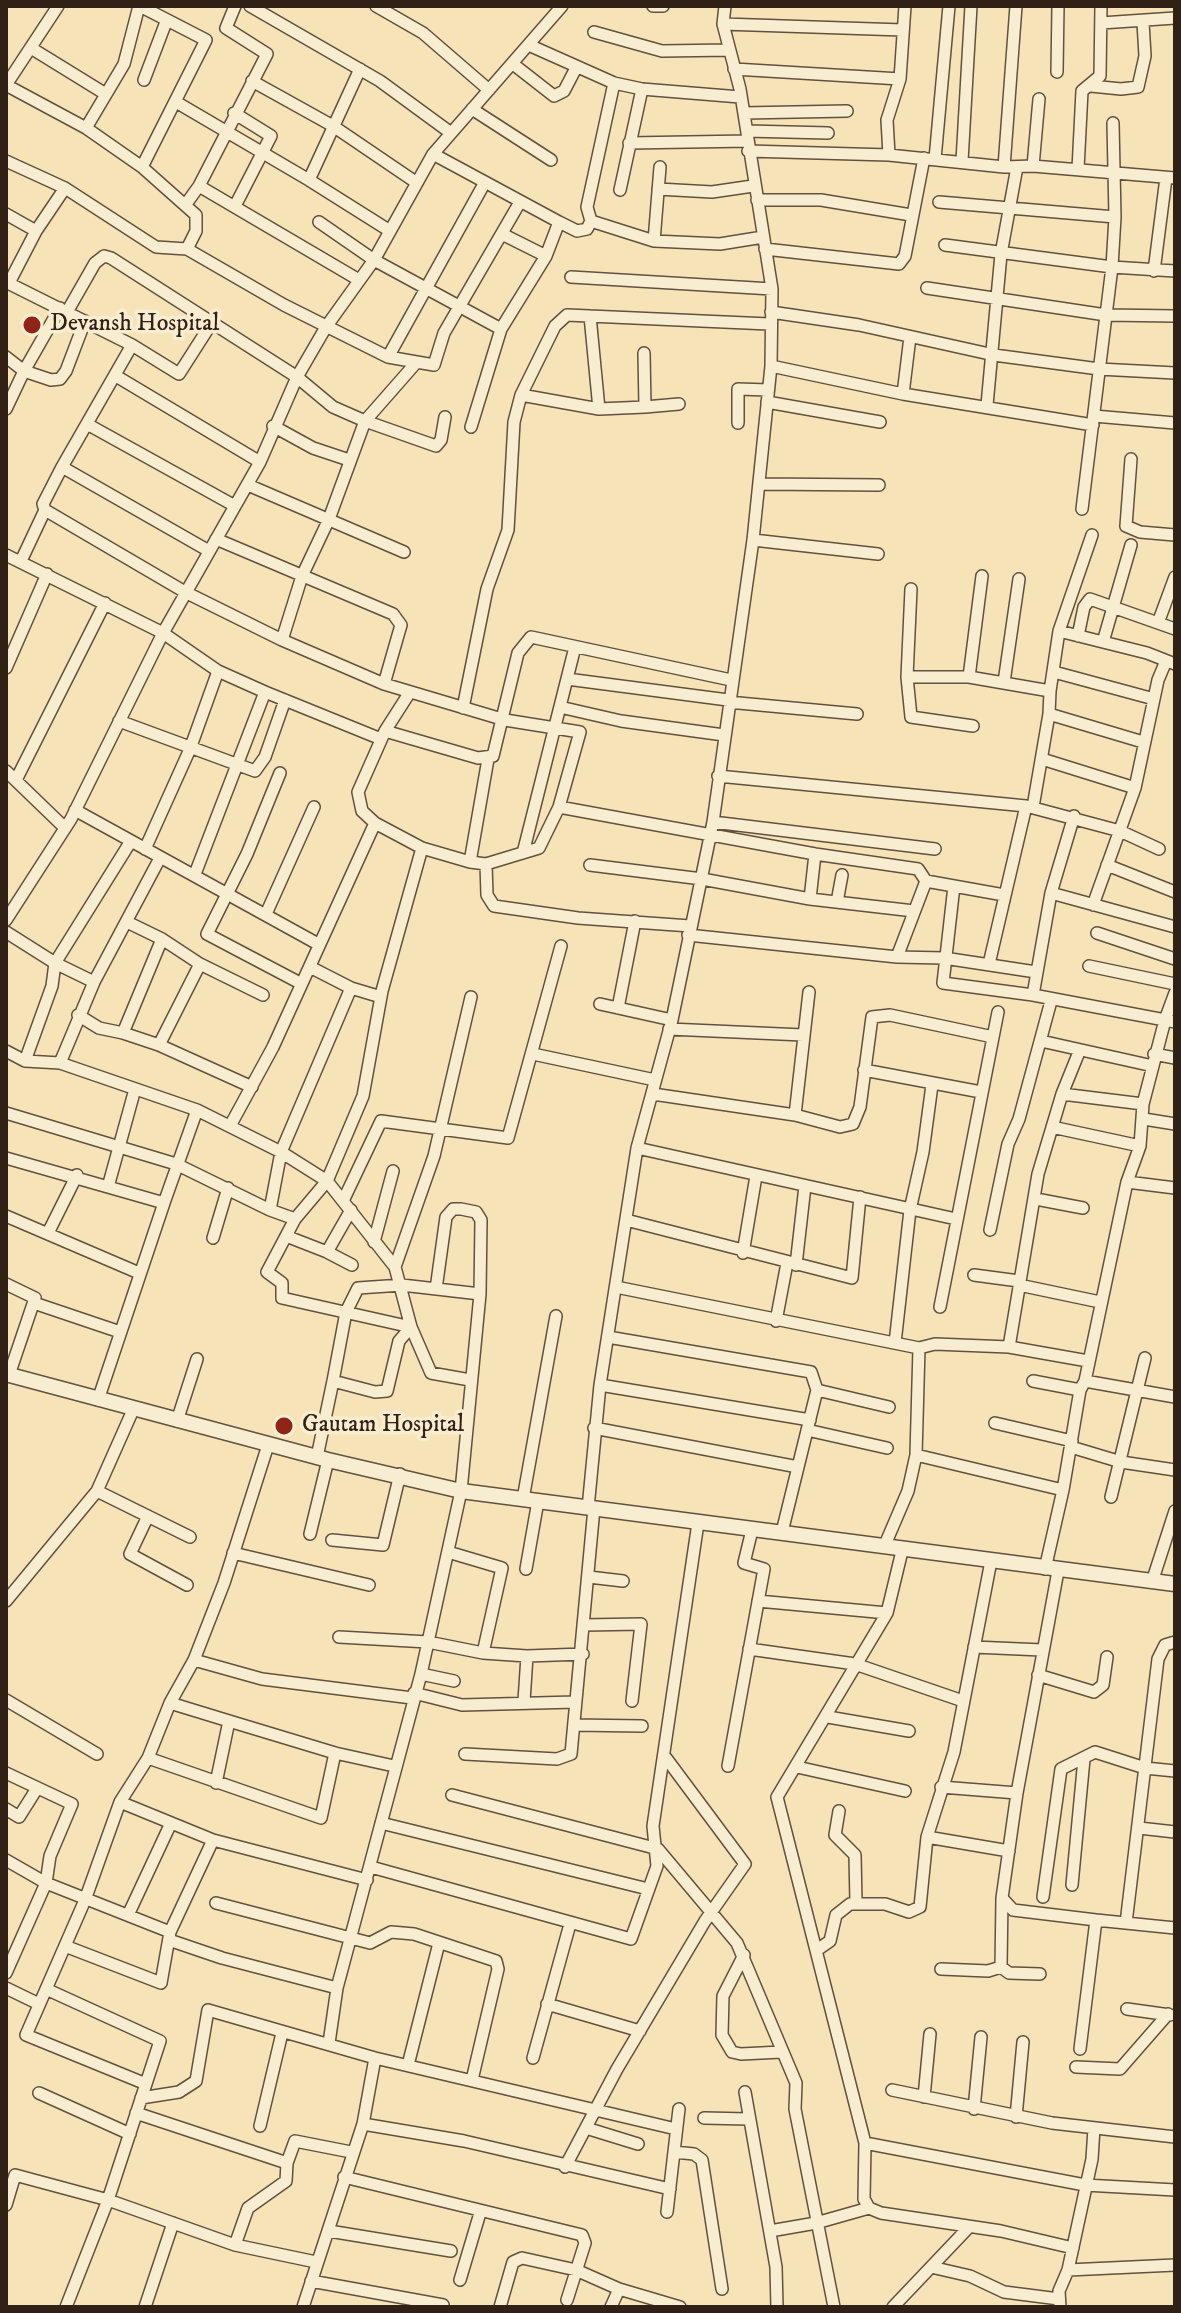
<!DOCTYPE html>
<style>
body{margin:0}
#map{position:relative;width:1181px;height:2313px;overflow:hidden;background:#f6e3b8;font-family:"IM FELL DW Pica",serif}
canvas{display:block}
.frame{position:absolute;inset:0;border:8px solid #312015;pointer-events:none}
</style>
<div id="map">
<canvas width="1181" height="2313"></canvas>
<div class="frame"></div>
</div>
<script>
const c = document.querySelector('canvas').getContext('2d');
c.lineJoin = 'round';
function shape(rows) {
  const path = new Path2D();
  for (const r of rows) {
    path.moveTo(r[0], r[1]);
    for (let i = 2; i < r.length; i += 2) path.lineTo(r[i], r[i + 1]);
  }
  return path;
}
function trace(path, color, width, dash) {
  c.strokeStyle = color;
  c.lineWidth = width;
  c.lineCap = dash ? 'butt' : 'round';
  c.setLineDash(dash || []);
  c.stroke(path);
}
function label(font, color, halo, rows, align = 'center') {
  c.font = font + ' "IM FELL DW Pica",serif';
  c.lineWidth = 7;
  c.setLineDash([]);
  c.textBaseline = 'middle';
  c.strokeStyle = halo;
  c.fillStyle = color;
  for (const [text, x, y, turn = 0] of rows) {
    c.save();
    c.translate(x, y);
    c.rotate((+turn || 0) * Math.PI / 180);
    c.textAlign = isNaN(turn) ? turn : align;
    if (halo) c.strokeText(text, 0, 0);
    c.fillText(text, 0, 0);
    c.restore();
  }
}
const minor = shape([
 [140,6,206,40,142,167,196,215,196,231,187,249],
 [250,6,380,81,451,133],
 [376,6,423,33,489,90],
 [653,6,663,6],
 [905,6,900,79,887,120,889,155,1004,167,1033,166,1175,178],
 [1101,23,1175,18],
 [723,24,903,30],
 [594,32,662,51,729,50],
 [531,46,614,83,642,89,740,97],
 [31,48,104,93],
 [513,64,554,96,564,91,576,68],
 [360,69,309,180,390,231],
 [734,69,900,79],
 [1057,72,1058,6],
 [144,80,166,22],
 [252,81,333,126,417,183],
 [6,85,86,128,142,167],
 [6,85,58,6],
 [1091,86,1121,89,1138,87,1145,56,1143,22],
 [176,102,309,180],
 [472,109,551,160],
 [234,113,271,136,235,206],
 [744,113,847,111],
 [86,128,124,64,139,6],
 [747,131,828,133],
 [629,143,748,141],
 [748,151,889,155],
 [433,154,559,222,546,256,501,329,471,427],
 [935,159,949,6],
 [6,161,65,188,156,247,187,249,284,305,388,357,484,184],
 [962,161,971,6],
 [1033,166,1039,99],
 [1004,167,1016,6],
 [1078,169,1082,91,1100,76,1101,6],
 [199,186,359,280],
 [658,189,712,192,753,186],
 [620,190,642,89],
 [757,200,821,200,911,215],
 [939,202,1115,217],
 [186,204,199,186,267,54,226,28,235,6],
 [6,214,36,231],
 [591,221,654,241,720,244,763,237],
 [591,221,587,207,614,83],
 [319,222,374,260,501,329],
 [559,222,577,231,587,229,591,221],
 [502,234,546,256],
 [654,241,660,167],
 [945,245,1112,267,1175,271],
 [765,249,899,264,905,256,924,158],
 [1154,271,1166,178],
 [571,277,772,289],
 [6,282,132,345,179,374,211,324],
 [9,283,36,231,65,188],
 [927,288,1106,315,1175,316],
 [60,308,24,371,51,380,60,379,66,371,85,321],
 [67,312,95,263,104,256,111,258,297,377,333,407,365,421,329,519,302,576,282,640],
 [771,312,859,325,994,355,1099,369,1175,373],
 [590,316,599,409],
 [132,345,62,467,43,504,45,510,185,592,282,640,384,684,505,720,580,732,559,807,539,848,486,864,470,862,422,848,375,823],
 [6,357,24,371,6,409],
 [388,357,434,365,444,333,520,202],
 [415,364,365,421,436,446,441,440,445,417],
 [771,366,903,394,1093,425],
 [116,376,260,462],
 [903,394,910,337],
 [521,395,599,409,645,407,644,353],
 [767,402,880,422],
 [987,405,1001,254,1017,167],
 [645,407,679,404],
 [1094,416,1175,423],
 [738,423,738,389,768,390],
 [87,424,235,506],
 [273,426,313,448,349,460],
 [1131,459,1126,526,1140,532,1175,535],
 [62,467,209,551],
 [759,484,879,485],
 [248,485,404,552],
 [1082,509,1112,267,1115,217,1113,123],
 [216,539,393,614,401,625,384,684],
 [753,540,878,554],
 [6,555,163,633,218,671],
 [21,561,45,510],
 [911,589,907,677,911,717,973,726],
 [1158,623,1175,577],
 [1059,631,1092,535],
 [1078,636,1084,607,1090,599,1175,629],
 [1103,642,1131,545],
 [6,668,47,574],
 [1054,672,1154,699],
 [907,677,969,677,1050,691,1059,631,1147,653,1175,664],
 [969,677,982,576],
 [567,679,728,700],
 [1004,682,1019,579],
 [265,692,381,739],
 [728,702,857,714],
 [560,707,621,721,724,735],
 [463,708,487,589,508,530,514,422,521,395,555,326,567,315,769,324],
 [1049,714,1143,742],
 [119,721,255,771,265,757,285,700],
 [385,731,478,758,493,756,518,653,531,637,731,680],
 [1042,759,1135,788],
 [6,771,65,828],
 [280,773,247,854,207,934,300,983],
 [718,776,1026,806,1120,831,1159,849],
 [16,780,105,603],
 [559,807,815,854,918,869,926,881,897,957,944,958,1036,972],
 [1033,807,1049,714,1050,691],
 [75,810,318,944],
 [713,822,935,849],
 [422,848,382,991,363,1096,327,1181,295,1219,267,1272,282,1283,282,1298,411,1327,431,1373,470,1380],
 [145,849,190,749,218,671,265,692,195,874],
 [523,853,575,647],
 [815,854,810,899,914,911],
 [470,862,488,759],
 [486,864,487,895,494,906,578,918,690,926],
 [590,865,702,879,810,899],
 [1107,865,1175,892],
 [926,881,1004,895],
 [954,886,943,983,1033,995],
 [1051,893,1175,927],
 [837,902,842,875],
 [1093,905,1135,788,1158,680,1166,661],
 [266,914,314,807],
 [6,920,71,819,163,633,260,462,297,377,326,327,374,260,433,154,562,6],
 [127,922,162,939,123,1033,159,1045,200,964],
 [6,932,55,963,131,841],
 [1097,933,1175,959],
 [688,935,897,957],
 [162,939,200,964,263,995],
 [989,964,1026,806],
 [1089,966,1175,984],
 [310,967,351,988,381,997],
 [809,992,795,1115,840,1127,853,1124,860,1107,872,1017,890,1015,993,1037],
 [1175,993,1165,1020,1175,1022],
 [600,1004,672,1020],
 [618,1008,635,921],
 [78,1015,99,1028,123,1033],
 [669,1029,803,1035],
 [1041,1041,1153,1066],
 [159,1045,252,1087],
 [6,1051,25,1061,60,1063,197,1110,281,1152,351,988],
 [1079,1052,1062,1094,1038,1174,1009,1347,1088,1361],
 [533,1054,655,1080],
 [1154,1054,1175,1058],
 [25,1061,52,986,55,963,94,982],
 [60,1063,94,982,160,858],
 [864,1070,981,1092],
 [653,1094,795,1115],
 [1062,1094,1143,1104],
 [6,1113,176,1164,270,1210,281,1152,327,1181,395,1267,411,1327,399,1341,387,1391,375,1392,333,1381,317,1457],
 [1144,1119,1175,1124],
 [230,1126,273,1047,375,823,362,811,358,792,385,731,410,692],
 [1052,1127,1140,1146],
 [637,1148,956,1219],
 [6,1158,108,1187],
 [1127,1182,1175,1188],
 [1036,1199,1083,1208],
 [343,1201,381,1121,508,1138,561,946],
 [164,1203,197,1110],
 [270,1210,295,1219],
 [351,1210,327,1252,352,1265],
 [6,1216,139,1273],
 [626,1220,852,1278,860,1197],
 [990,1230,1008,1144,1019,1119,1051,1001],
 [48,1233,77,1175],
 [286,1236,327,1252],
 [213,1238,228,1188],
 [374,1242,393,1171],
 [743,1253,756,1176],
 [796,1265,805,1186],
 [395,1267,434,1156,471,997],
 [974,1275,1019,1281],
 [6,1284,35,1298,9,1375],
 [1019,1285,1100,1302],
 [616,1287,919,1348,916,1455,908,1491,884,1547],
 [436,1289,446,1217,453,1209,461,1209,476,1212,481,1220,480,1294],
 [34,1303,120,1332],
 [940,1307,998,1012],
 [776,1321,787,1263],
 [608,1337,811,1372,817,1390,782,1532],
 [895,1343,910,1210,923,1152,932,1085],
 [919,1348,935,1344,1009,1347],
 [1033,1381,1080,1390],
 [1085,1381,1175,1397],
 [600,1385,810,1420],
 [817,1390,889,1407],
 [98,1400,164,1203,108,1187,135,1089],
 [177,1421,197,1359],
 [995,1423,1072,1441],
 [594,1428,798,1467],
 [807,1430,887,1448],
 [1071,1447,1121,1462,1175,1470],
 [916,1455,1063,1490],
 [97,1491,190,1537],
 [1111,1497,1145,1358],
 [523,1499,556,1316],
 [588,1508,600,1385,637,1148,672,1020,713,822,753,540,771,366,772,289,740,89,723,24,725,6],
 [148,1516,130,1554,187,1585],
 [310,1534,328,1460],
 [332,1540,383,1545,400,1474],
 [902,1551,887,1613,777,1797,865,2143,864,2199,869,2208,881,2213,1001,2231,1073,2248],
 [448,1552,502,1568,483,1653,527,1656],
 [233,1553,369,1585],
 [526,1569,538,1501],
 [1045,1569,1063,1490,1080,1390,1085,1381,1127,1182,1140,1146,1143,1104,1165,1020,1033,995,1051,893,1074,816],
 [1058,1571,1017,1793,1002,1898,1013,1910,1096,1920,1080,2049],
 [589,1577,623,1581],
 [1152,1582,1175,1511],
 [6,1601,97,1491,133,1410],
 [758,1601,887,1613],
 [585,1625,641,1624,632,1701],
 [339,1637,428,1642,483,1653],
 [974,1647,1042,1650],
 [749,1649,855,1664,963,1701],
 [194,1660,262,1679,412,1698],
 [421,1674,454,1681],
 [1038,1675,1094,1692,1103,1685,1107,1657],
 [414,1693,462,1705,575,1702],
 [6,1700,97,1754],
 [524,1701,527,1656,583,1654],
 [170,1703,229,1721],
 [828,1717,909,1731],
 [574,1725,642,1726],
 [465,1754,557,1759,571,1754,594,1508],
 [148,1758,321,1818,335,1753],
 [728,1766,764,1569,744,1563,752,1530],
 [797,1767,905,1791],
 [6,1773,72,1804,50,1856,46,1883,170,1932],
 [216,1783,229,1721,335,1753,394,1766],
 [941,1787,1017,1793],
 [452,1795,658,1849,737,1943,796,2083,795,2109,834,2307],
 [120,1802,148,1758,170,1703,194,1660,224,1583,268,1445],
 [6,1809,19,1817,36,1790],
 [839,1811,835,1835,855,1855,856,1903],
 [381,1823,648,1889],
 [1139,1828,1175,1832],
 [927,1837,1009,1851],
 [6,1860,46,1883,6,1973],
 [371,1867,631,1939,657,1866,653,1826,698,1523],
 [1072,1885,1084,1759],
 [1043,1897,1061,1769,1095,1752,1145,1768,1175,1771],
 [216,1903,370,1943,391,1932,414,1934,496,1961,498,1969,472,2080],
 [129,1913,171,1823],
 [1096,1920,1175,1928],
 [1126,1923,1158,1659,1165,1645,1175,1642],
 [169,1940,222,1958,337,1988],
 [65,1946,161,1983,170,1932,213,1840],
 [817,1950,830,1941,836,1915,850,1904,885,1904,909,1912,920,1907,927,1837,954,1752,991,1561],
 [744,1955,723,1996,722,2035,732,2052,741,2054,781,2052],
 [1001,1967,1009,1973,1040,1974],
 [941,1969,988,1971,1001,1967,1002,1898],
 [6,1988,39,2004],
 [46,1989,160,2041,108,2200,66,2307],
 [547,2004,640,2031],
 [1127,2009,1170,2015],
 [329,2043,337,1988,421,1674,461,1491,480,1294,402,1285,358,1288,346,1312,333,1381],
 [375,2058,676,2129],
 [533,2058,570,1924],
 [408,2065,439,1943],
 [1076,2067,1120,2069,1168,2014],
 [146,2084,26,2035,85,1900,120,1802,213,1840,367,1880],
 [892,2090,1052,2123,1175,2137],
 [745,2092,776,2267,777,2307],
 [39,2093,130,2134],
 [924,2097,930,2034],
 [141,2098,179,2092,196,2081,208,2010,375,2058,363,2124,303,2307],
 [974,2109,981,2037],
 [136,2113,287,2163],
 [1016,2117,1023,2042],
 [704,2118,748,2119],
 [363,2124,464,2141,670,2189],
 [260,2126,282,2033],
 [586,2128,638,2144],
 [865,2143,1085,2185,1175,2190],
 [674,2152,694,2154,702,2160,722,2289],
 [565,2167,617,2069,705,1921,745,1864,666,1758],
 [344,2177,582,2235,585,2243,567,2300],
 [6,2205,15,2175,108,2200,235,2245,316,2262],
 [667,2212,679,2109],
 [329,2231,451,2251],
 [770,2231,816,2223,869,2208],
 [235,2245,248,2208,286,2181,287,2163,295,2141,351,2152],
 [931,2267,970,2276,1004,2292,1059,2299],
 [1068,2270,1175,2265],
 [460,2280,480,2213],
 [311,2281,443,2305],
 [145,2307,173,2223],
 [500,2307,513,2262,522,2258,576,2270,619,2289,680,2307],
 [611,2307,619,2289],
 [893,2307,969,2227],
 [1060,2307,1059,2291,1068,2270,1092,2159,1094,2128]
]);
const tertiary = shape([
 [6,1374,328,1460,461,1491,1175,1584]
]);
const markers = [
 [32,325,10,"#8f2418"],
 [284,1426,10,"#8f2418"]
];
const poiNames = [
 ["Devansh Hospital",50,325],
 ["Gautam Hospital",302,1426]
];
trace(minor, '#62513e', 14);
trace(tertiary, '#62513e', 17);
trace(minor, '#f9edd1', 11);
trace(tertiary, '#f9edd1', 14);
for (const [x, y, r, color] of markers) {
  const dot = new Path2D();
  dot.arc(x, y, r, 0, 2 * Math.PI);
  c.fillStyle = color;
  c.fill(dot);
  trace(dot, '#f9edd1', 3);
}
label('24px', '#312015', '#f9edd1', poiNames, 'left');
</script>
